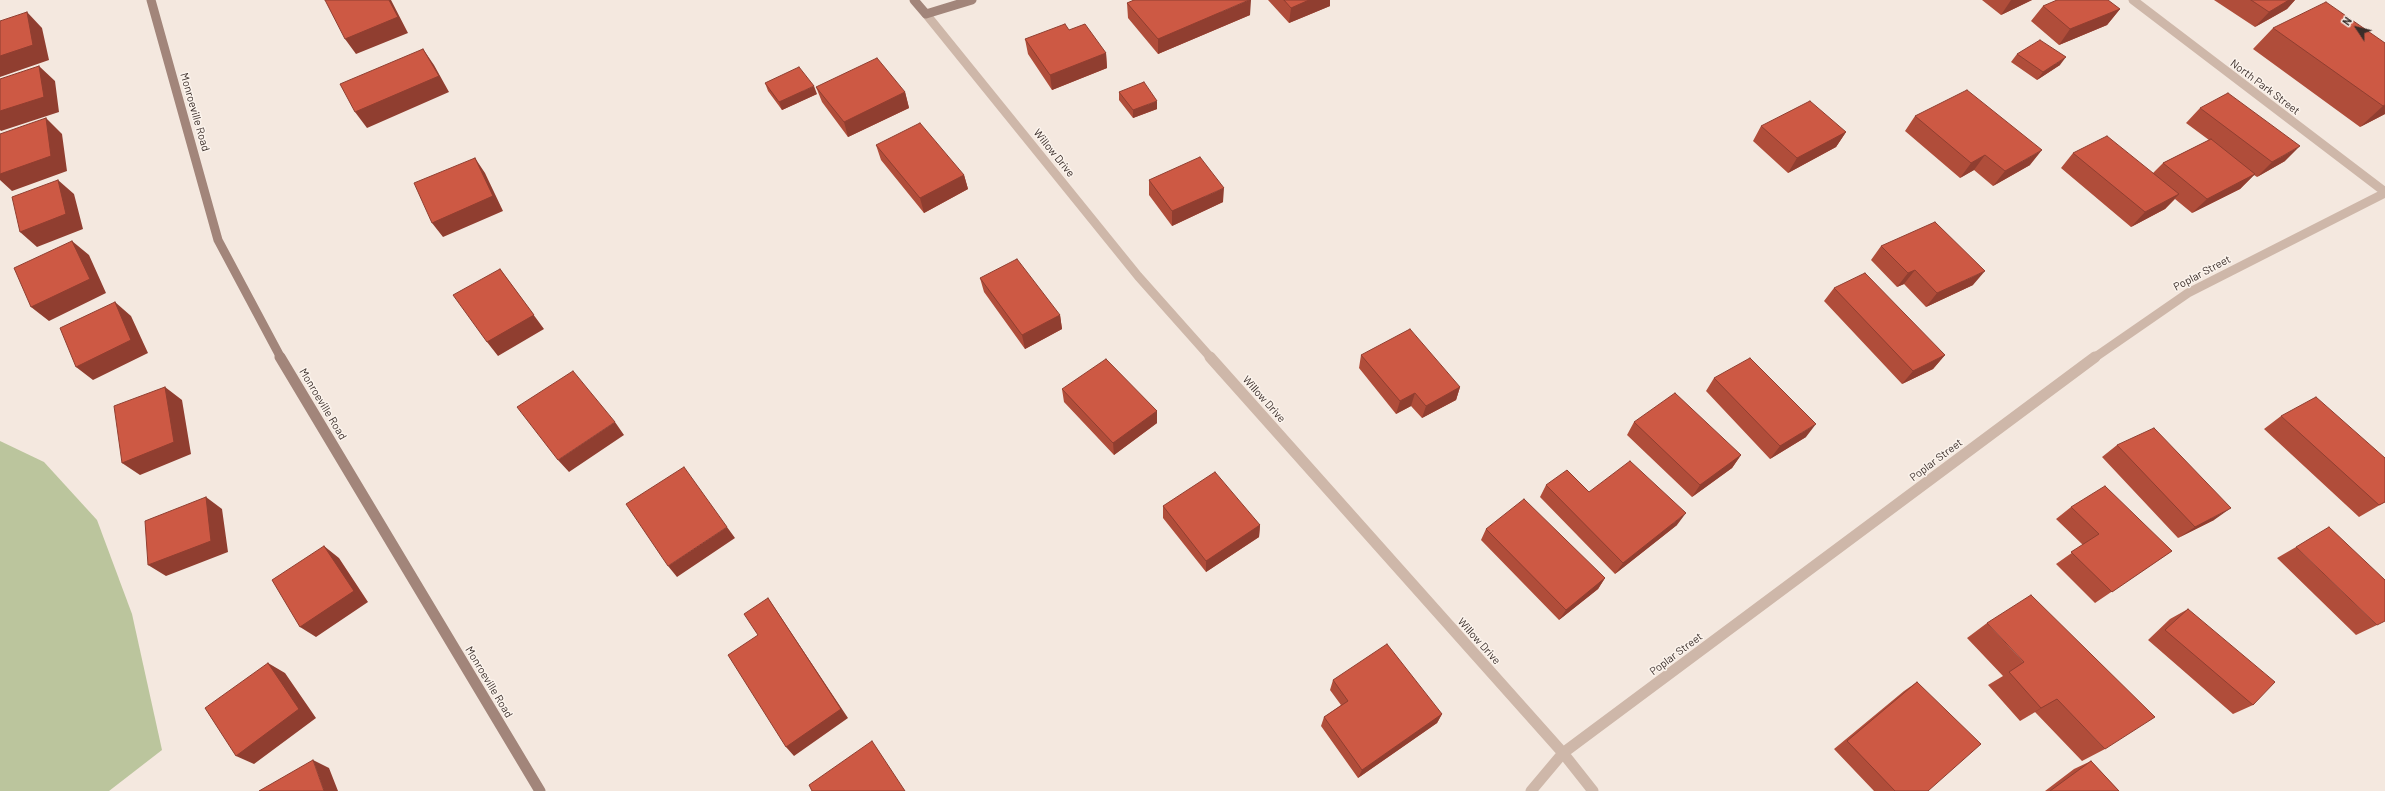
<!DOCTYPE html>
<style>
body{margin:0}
#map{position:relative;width:2385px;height:791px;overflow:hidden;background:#f4e8df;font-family:Barlow,sans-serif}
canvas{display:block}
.north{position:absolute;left:2337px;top:8px;width:40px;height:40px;-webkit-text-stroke:3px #fbf3ec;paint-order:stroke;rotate:305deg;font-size:11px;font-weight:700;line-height:16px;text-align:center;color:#3a2d29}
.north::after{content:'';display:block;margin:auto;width:14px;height:18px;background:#3a2d29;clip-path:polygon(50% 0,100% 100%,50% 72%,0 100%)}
</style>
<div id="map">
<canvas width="2385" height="791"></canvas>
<div class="north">N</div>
</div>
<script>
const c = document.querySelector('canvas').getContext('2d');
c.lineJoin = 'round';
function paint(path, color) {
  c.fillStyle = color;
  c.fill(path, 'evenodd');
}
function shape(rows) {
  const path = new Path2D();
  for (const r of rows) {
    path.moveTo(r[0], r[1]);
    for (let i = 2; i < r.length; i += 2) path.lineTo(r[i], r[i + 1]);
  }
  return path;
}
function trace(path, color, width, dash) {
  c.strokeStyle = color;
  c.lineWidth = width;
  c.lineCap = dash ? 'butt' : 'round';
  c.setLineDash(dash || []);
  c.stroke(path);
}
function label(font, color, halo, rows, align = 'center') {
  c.font = font + ' Barlow,sans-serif';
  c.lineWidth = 3;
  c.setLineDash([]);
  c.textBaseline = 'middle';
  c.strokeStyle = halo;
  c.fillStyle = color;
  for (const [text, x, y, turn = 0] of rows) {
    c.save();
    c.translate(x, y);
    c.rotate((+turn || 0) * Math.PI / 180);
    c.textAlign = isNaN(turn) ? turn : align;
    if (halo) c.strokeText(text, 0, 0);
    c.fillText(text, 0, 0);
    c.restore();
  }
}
const green = shape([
 [0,441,44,462,97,520,132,614,162,750,109,791,0,791]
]);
const streetFar1 = shape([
 [2133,0,2385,192],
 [926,14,1138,276,1211,358],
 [2094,358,2188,293,2385,193]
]);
const street = shape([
 [1210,357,1563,753,1593,791],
 [1531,791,1563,753,2095,357]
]);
const secondaryFar1 = shape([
 [151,0,218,240,281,358],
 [914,0,926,14,972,0]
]);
const secondary = shape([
 [280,357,540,791]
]);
const wall = shape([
 [1268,0,1330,0,1330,6,1289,23],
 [1982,0,2032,0,2001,15],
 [2214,0,2295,0,2287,9,2255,27],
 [1127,3,1250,15,1158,54,1128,18],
 [2043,6,2120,9,2107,25,2059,45,2031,21],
 [2273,28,2385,43,2385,114,2360,127,2253,49],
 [1069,30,1106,53,1107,68,1052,90,1028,54,1025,39],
 [2017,54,2060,65,2037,80,2011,62],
 [765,83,817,94,782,110,768,91],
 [816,87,905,92,909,108,848,137,822,102],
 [1119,92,1157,109,1133,118,1119,100],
 [2200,108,2285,161,2257,177,2254,175,2240,189,2192,213,2175,199,2165,209,2131,227,2061,168,2073,153,2153,173,2163,163,2209,140,2186,123],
 [1915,116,2030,165,1993,186,1974,170,1960,178,1905,131],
 [1761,126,1846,132,1836,147,1788,173,1753,141],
 [876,145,964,175,968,189,924,213,881,160],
 [1149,180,1223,202,1172,226,1149,195],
 [1881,246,1973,285,1926,307,1904,284,1897,287,1871,260],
 [980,278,1060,315,1062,329,1025,349,984,292],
 [1834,288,1945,355,1933,369,1902,384,1824,301],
 [1361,355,1460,387,1456,400,1422,418,1411,406,1396,414,1359,368],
 [1714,378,1806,437,1770,459,1706,391],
 [1062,389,1157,411,1157,423,1114,455,1064,402],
 [2281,416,2385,502,2359,517,2264,429],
 [1634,422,1741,455,1732,468,1692,497,1627,435],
 [2117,445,2214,520,2178,538,2102,457],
 [1546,485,1589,492,1677,525,1615,574,1540,497],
 [1163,506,1260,525,1259,537,1206,572,1163,518],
 [2071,507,2172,551,2095,603,2056,564,2083,545,2056,519],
 [1486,529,1605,578,1598,589,1559,620,1481,540],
 [2296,547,2377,625,2356,635,2277,558],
 [2188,609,2253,705,2233,714,2148,640,2170,619],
 [1987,623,2105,749,2082,761,2035,712,2020,721,1988,685,2003,676,1967,638],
 [1333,680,1442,714,1437,723,1358,778,1321,726,1324,717,1341,705,1330,690],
 [1917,682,1928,791,1874,791,1834,749,1904,691],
 [2091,761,2119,791,2045,791,2074,769]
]);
const shadedWall = shape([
 [389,0,391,0,408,33,356,54,345,39],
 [1249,0,1251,0,1250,15,1158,54,1158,39],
 [1309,0,1330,0,1330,6,1289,23,1291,8],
 [2011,0,2032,0,2001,15],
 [2289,0,2295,0,2287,9,2255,27,2269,12],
 [2120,9,2107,25,2059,45,2070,29],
 [27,12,42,28,49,60,0,77,0,56],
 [423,49,434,65,449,92,367,128,355,112],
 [1106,53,1107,68,1052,90,1050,75],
 [2066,57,2060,65,2037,80,2043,72],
 [39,66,55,81,59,112,1,131,0,130,0,111],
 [814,86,817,94,782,110,779,102],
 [905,92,909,108,848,137,844,122],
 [1157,101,1157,109,1133,118,1133,110],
 [2385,105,2385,114,2360,127,2383,106],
 [46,118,62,134,67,171,12,191,0,180,0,174],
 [1846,132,1836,147,1788,173,1797,158],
 [2300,146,2285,161,2257,177,2272,162],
 [2042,150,2030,165,1993,186,2005,171],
 [1985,155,1974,170,1960,178,1971,163],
 [475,158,485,173,503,211,443,237,432,223],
 [2255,174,2240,189,2192,213,2207,199],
 [964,175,968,189,924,213,920,198],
 [58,180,74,194,83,229,37,247,20,232],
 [1224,188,1223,202,1172,226,1172,211],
 [2179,194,2165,209,2131,227,2145,212],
 [72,241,89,255,106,293,49,321,31,307],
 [500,269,544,329,498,356,487,342],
 [1915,270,1904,284,1897,287,1908,273],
 [1985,271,1973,285,1926,307,1937,293],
 [115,302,131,316,148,353,93,380,76,367],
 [1060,315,1062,329,1025,349,1022,335],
 [1945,355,1933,369,1902,384,1913,371],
 [165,387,182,400,191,454,140,475,122,463],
 [1460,387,1456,400,1422,418,1426,406],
 [1415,393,1411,406,1396,414,1400,401],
 [1157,411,1157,423,1114,455,1113,443],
 [615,422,624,435,569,472,558,460],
 [1816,424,1806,437,1770,459,1780,446],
 [1741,455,1732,468,1692,497,1700,485],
 [206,497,222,509,228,552,166,576,148,565],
 [2231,508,2214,520,2178,538,2195,527],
 [1686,513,1677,525,1615,574,1623,563],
 [1260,525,1259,537,1206,572,1206,561],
 [727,527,735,538,677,577,668,566],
 [324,546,339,558,368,602,316,637,300,627],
 [1605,578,1598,589,1559,620,1566,610],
 [768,598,848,718,794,756,786,747],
 [268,663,285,673,316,718,254,764,236,756],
 [2057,699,2035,712,2020,721,2041,708],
 [1442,714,1437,723,1358,778,1362,770],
 [313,760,329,768,338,791,324,791]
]);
const building = shape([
 [325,0,389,0,398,17,345,39,325,0],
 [1134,0,1249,0,1158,39,1127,3,1134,0],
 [1284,0,1309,0,1291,8,1284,0],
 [2057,0,2108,0,2120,9,2070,29,2043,6,2057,0],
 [2251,0,2289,0,2269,12,2251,0],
 [2326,2,2385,43,2385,105,2383,106,2273,28,2326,2],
 [27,12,33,45,0,56,0,21,27,12],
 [1065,24,1069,30,1085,24,1106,53,1050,75,1025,39,1065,24],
 [2040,40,2066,57,2043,72,2017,54,2040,40],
 [423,49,439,76,355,112,340,84,423,49],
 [877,58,905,92,844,122,816,87,877,58],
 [39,66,44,97,0,111,0,79,39,66],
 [799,67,814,86,779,102,765,83,799,67],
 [1144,82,1157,101,1133,110,1119,92,1144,82],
 [1967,90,2042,150,2005,171,1985,155,1971,163,1915,116,1967,90],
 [2228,93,2300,146,2272,162,2200,108,2228,93],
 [1810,101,1846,132,1797,158,1761,126,1810,101],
 [46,118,51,156,0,174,0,134,46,118],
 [920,123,964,175,920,198,876,145,920,123],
 [2107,136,2179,194,2145,212,2073,153,2107,136],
 [2211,139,2255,174,2207,199,2163,163,2211,139],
 [1200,157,1224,188,1172,211,1149,180,1200,157],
 [475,158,493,196,432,223,414,183,475,158],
 [58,180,66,214,20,232,12,197,58,180],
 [1935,222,1985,271,1937,293,1915,270,1908,273,1881,246,1935,222],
 [72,241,90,279,31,307,14,268,72,241],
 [1017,259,1060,315,1022,335,980,278,1017,259],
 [500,269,534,315,487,342,453,295,500,269],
 [1865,273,1945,355,1913,371,1834,288,1865,273],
 [115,302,131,340,76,367,60,328,115,302],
 [1410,329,1460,387,1426,406,1415,393,1400,401,1361,355,1410,329],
 [1750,358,1816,424,1780,446,1714,378,1750,358],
 [1106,359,1157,411,1113,443,1062,389,1106,359],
 [573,371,615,422,558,460,517,407,573,371],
 [165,387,174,442,122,463,114,406,165,387],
 [1675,393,1741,455,1700,485,1634,422,1675,393],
 [2316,397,2385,458,2385,502,2379,505,2281,416,2316,397],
 [2154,428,2231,508,2195,527,2117,445,2154,428],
 [1630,461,1686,513,1623,563,1546,485,1567,470,1589,492,1630,461],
 [684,467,727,527,668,566,626,504,684,467],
 [1215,472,1260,525,1206,561,1163,506,1215,472],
 [2105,486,2172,551,2112,592,2071,552,2099,534,2071,507,2105,486],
 [206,497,211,541,148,565,145,521,206,497],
 [1524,499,1605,578,1566,610,1486,529,1524,499],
 [2329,527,2385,580,2385,621,2377,625,2296,547,2329,527],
 [324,546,354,591,300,627,272,580,324,546],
 [2031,595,2155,717,2105,749,2057,699,2041,708,2009,672,2024,662,1987,623,2031,595],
 [768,598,841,709,786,747,728,655,758,635,744,614,768,598],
 [2188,609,2275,682,2253,705,2165,630,2188,609],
 [1387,644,1442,714,1362,770,1324,717,1348,701,1333,680,1387,644],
 [268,663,299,709,236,756,205,708,268,663],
 [1917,682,1981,744,1928,791,1895,791,1847,741,1917,682],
 [872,741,905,791,812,791,809,785,872,741],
 [313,760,324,791,259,791,313,760],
 [2091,761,2119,791,2050,791,2091,761]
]);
const streetNames = [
 ["North Park Street",2265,87,37],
 ["Monroeville Road",195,112,74],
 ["Willow Drive",1054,153,51],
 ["Poplar Street",2202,273,-28],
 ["Willow Drive",1264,399,48],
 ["Monroeville Road",323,404,59],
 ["Poplar Street",1936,460,-37],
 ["Willow Drive",1479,641,48],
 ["Poplar Street",1676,654,-37],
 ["Monroeville Road",489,682,59]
];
paint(green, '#bbc59d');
trace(streetFar1, '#ceb7a9', 9);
trace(street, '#ceb7a9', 11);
trace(secondaryFar1, '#a2857a', 9);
trace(secondary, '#a2857a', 11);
paint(wall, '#b04d3a');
paint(shadedWall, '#903e30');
paint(building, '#cd5944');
trace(building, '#903e30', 1);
label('11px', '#3a2d29', '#fbf3ec', streetNames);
</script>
